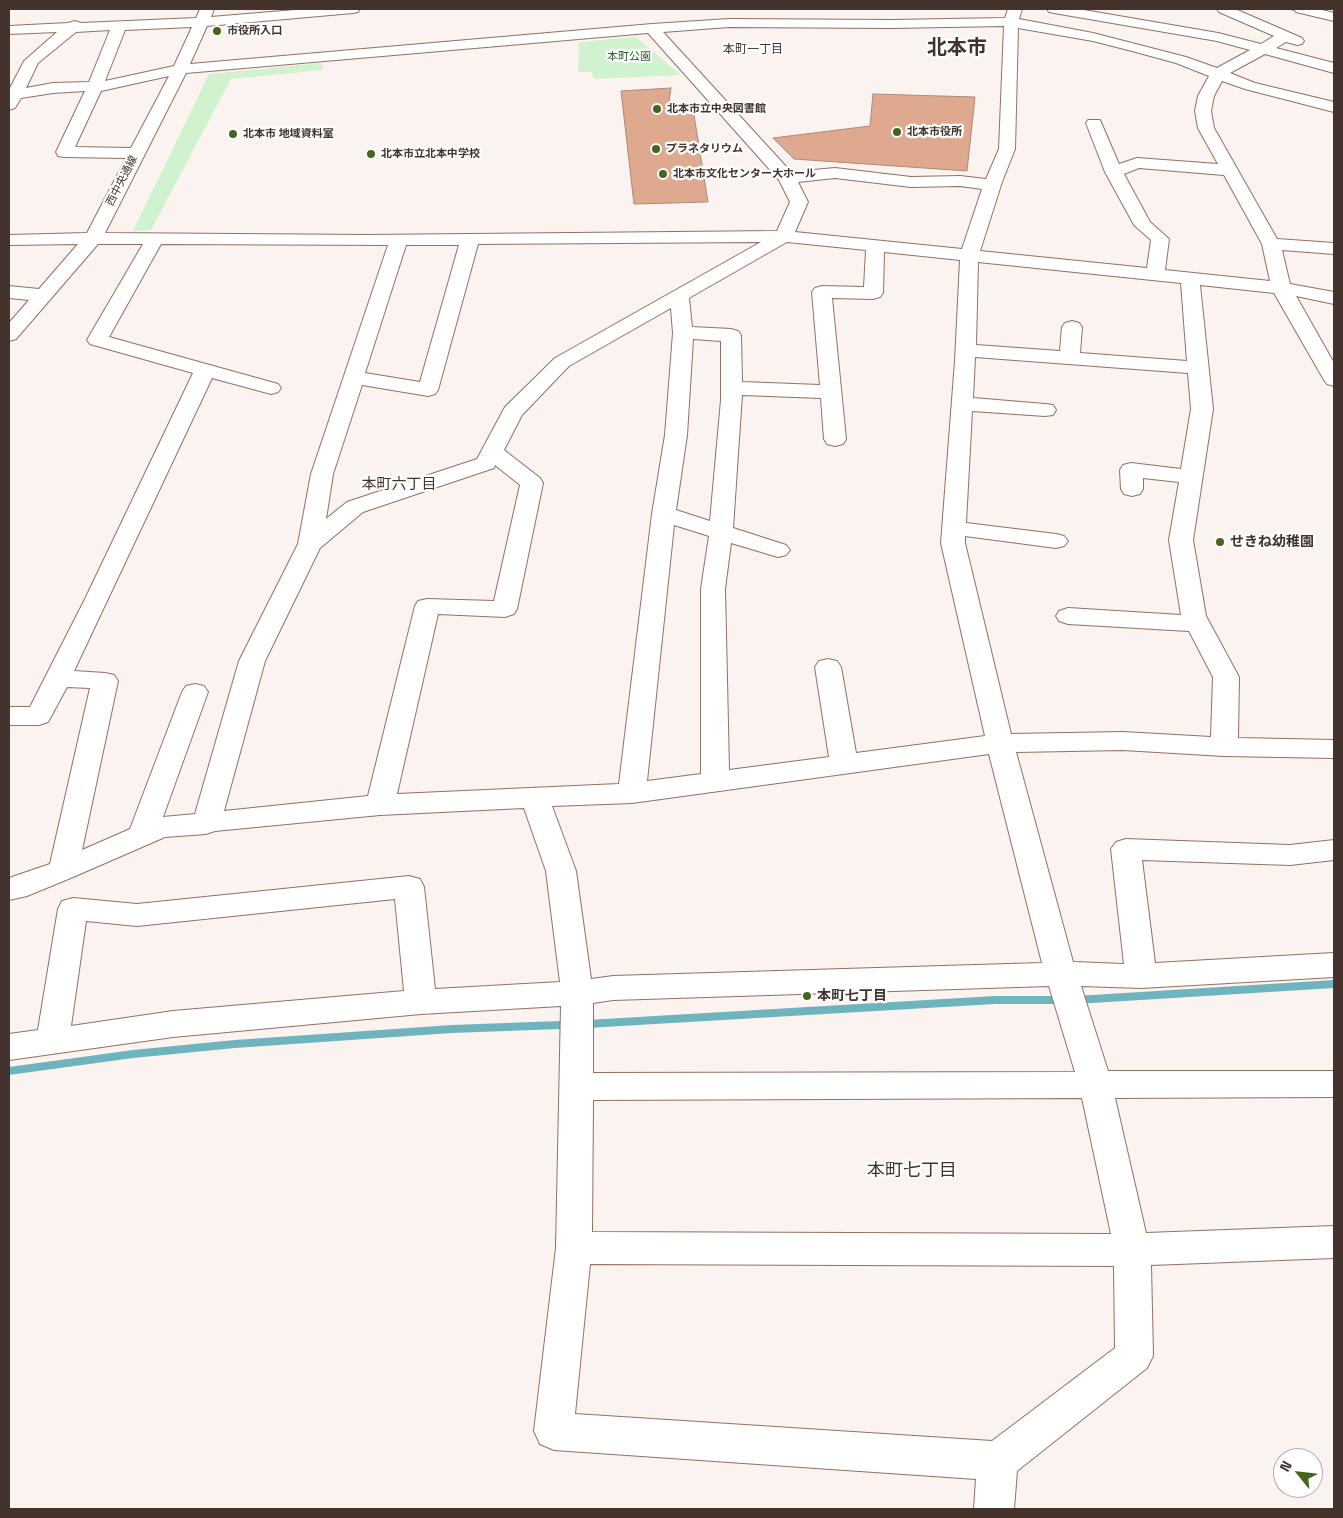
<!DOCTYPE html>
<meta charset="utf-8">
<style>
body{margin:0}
#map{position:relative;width:1343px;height:1518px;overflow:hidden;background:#fbf3ef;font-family:"Space Grotesk",sans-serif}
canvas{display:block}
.frame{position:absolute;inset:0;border:10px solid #43332c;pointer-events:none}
.north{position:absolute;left:1273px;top:1448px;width:50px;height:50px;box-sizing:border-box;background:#fff;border:1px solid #b4adab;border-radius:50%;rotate:299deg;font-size:14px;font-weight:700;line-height:20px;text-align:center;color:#43332c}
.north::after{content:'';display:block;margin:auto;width:18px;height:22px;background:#46651b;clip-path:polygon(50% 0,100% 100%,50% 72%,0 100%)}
</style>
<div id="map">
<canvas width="1343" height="1518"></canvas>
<div class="frame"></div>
<div class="north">N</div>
</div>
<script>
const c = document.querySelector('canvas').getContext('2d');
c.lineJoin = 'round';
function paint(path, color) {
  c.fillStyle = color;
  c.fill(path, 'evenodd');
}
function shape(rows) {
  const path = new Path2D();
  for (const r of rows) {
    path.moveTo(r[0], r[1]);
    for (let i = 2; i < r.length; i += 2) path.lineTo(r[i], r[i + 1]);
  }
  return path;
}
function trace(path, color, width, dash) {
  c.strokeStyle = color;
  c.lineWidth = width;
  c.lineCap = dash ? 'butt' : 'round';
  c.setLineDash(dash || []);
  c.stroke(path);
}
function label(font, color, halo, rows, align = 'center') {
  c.font = font + ' "Space Grotesk","Noto Sans JP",sans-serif';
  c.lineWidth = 4.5;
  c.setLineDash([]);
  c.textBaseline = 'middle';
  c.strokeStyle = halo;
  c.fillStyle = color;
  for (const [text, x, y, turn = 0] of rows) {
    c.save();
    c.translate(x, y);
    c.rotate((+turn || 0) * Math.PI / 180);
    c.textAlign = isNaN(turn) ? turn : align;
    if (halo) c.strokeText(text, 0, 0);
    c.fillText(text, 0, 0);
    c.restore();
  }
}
const green = shape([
 [636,37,681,75,595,79,591,72,578,72,579,42],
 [321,63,323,70,231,79,151,230,133,231,209,74]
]);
const stream = shape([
 [1286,9,1293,9,1307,13,1305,14,1286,9],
 [1334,980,1334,988,1076,1004,995,1004,587,1028,452,1033,235,1048,133,1058,9,1075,9,1067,133,1050,235,1040,452,1025,587,1020,995,996,1076,996,1334,980]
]);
const building = shape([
 [671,88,669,102,694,115,708,202,634,204,621,91,671,88],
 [873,94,975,97,967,171,794,159,773,138,870,126,873,94]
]);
const minor = shape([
 [200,9,214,9,211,17,307,9,360,9,358,12,353,13,207,26,190,64,652,24,729,19,892,20,1005,18,1008,9,1022,9,1019,19,1093,33,1186,57,1217,68,1250,50,1217,41,1054,13,1049,12,1047,9,1078,9,1218,33,1261,44,1274,36,1219,12,1217,9,1235,9,1302,38,1304,41,1302,44,1297,45,1286,42,1276,48,1334,63,1334,73,1265,54,1230,73,1255,83,1334,102,1334,112,1245,89,1222,81,1214,96,1211,111,1214,128,1277,239,1334,243,1334,254,1282,250,1290,284,1334,292,1334,304,1296,296,1334,363,1334,386,1327,384,1324,380,1274,293,1200,285,1213,409,1193,540,1206,616,1239,677,1238,738,1334,740,1334,758,1224,756,1123,750,1016,752,1073,962,1124,964,1111,849,1116,842,1126,839,1290,845,1334,840,1334,860,1290,865,1142,860,1155,963,1334,953,1334,977,1141,988,1081,986,1108,1071,1334,1071,1334,1097,1115,1098,1146,1233,1334,1226,1334,1258,1151,1265,1153,1356,1147,1368,1017,1471,1014,1509,974,1509,976,1479,554,1450,540,1444,534,1431,556,1248,561,1006,421,1014,173,1037,9,1060,9,1034,38,1030,58,909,62,901,73,898,137,904,409,876,420,879,424,887,435,989,560,982,546,871,524,808,380,815,215,831,206,834,165,837,73,877,27,896,9,900,9,878,50,864,90,688,67,687,48,722,39,725,9,725,9,707,30,707,85,599,193,373,90,344,87,340,143,244,98,244,16,339,9,341,9,323,29,300,9,298,9,286,39,289,78,244,9,245,9,235,87,233,126,158,64,157,58,156,56,152,85,91,53,93,21,98,15,108,9,110,9,90,24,61,57,32,9,34,9,26,68,23,75,21,81,23,196,18,200,9],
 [1004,26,999,149,986,179,960,176,911,177,835,168,791,172,663,32,729,27,892,28,1004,26],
 [192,27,174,66,105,81,125,30,192,27],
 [1018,28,1093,41,1132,51,1176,63,1209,76,1198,96,1195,111,1198,128,1218,164,1137,158,1119,164,1100,120,1088,120,1086,123,1105,172,1134,225,1151,240,1147,268,980,251,1002,182,1015,149,1018,28],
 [110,30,89,82,53,83,26,88,38,63,76,32,110,30],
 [648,33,779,180,790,202,777,231,367,235,105,233,186,73,648,33],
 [169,76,131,148,75,147,101,91,169,76],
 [1139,168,1224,175,1262,244,1270,281,1165,270,1169,239,1150,222,1124,174,1139,168],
 [835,178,911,187,960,186,982,189,962,249,795,232,808,202,798,182,835,178],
 [761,242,555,358,505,407,477,459,347,502,326,519,333,474,362,385,428,396,435,394,438,390,478,244,761,242],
 [787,242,866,250,864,287,822,286,815,288,812,292,820,385,742,382,741,335,738,331,731,329,692,327,689,298,787,242],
 [161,244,388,245,311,474,298,544,239,661,195,814,163,817,208,692,204,686,195,684,186,686,182,692,130,829,82,850,118,681,114,675,105,673,74,671,212,378,271,394,278,392,281,388,278,384,109,337,161,244],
 [406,245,459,245,420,382,365,373,406,245],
 [884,252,960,260,955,361,941,543,985,736,856,753,841,667,837,661,828,659,819,661,815,667,829,757,729,770,725,589,731,543,778,557,786,555,790,550,786,545,733,528,742,395,821,398,824,439,827,444,835,446,843,444,846,439,832,298,873,299,880,297,883,293,884,252],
 [978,262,1181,283,1187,361,1080,353,1082,327,1079,323,1072,321,1065,323,1062,327,1060,351,976,345,978,262],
 [671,308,673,333,665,435,652,514,619,784,397,794,438,614,505,617,514,614,517,609,543,483,540,478,504,450,522,415,569,366,671,308],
 [693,339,721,341,721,400,710,521,676,510,687,435,693,339],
 [975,357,1188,373,1191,409,1181,469,1131,463,1123,465,1120,470,1121,489,1124,494,1132,496,1140,494,1143,489,1143,478,1179,482,1169,540,1181,615,1068,608,1059,611,1056,616,1059,621,1068,624,1189,631,1213,677,1211,737,1123,732,1011,734,965,543,965,536,1056,548,1064,546,1068,541,1064,536,1056,534,966,523,972,411,1045,416,1053,415,1056,410,1053,405,1045,404,973,398,975,357],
 [495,465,520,485,494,601,427,599,418,601,415,606,368,796,224,811,265,661,320,548,363,512,494,468,495,465],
 [674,525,709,536,701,589,701,774,647,781,674,525],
 [989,754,1042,963,613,976,591,979,576,871,552,806,632,803,989,754],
 [395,899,404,991,173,1011,71,1026,86,921,137,926,395,899],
 [1049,986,1075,1072,593,1073,593,1003,613,1000,1049,986],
 [1082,1098,1111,1234,592,1232,593,1100,1082,1098],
 [590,1264,1114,1266,1115,1348,992,1441,575,1414,590,1264],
 [1294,9,1318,9,1334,13,1334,21,1296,12,1294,9]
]);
const markers = [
 [217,31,5,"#46651b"],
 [657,109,5,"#46651b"],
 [897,132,5,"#46651b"],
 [233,134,5,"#46651b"],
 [656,149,5,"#46651b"],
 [371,154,5,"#46651b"],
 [663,174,5,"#46651b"],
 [1220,542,5,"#46651b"],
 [807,996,5,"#46651b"]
];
const farPoinames = [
 ["市役所入口",227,31],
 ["北本市立中央図書館",667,109],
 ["北本市役所",907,132],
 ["北本市 地域資料室",243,134],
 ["プラネタリウム",666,149],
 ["北本市立北本中学校",381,154],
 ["北本市文化センター大ホール",673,174]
];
const farParknames = [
 ["本町公園",629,57]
];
const farStreetnames = [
 ["西中央通線",122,181,-63]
];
const farNeighbourhoodnames = [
 ["本町一丁目",753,50]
];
const poiNames = [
 ["せきね幼稚園",1230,542],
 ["本町七丁目",817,996]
];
const neighbourhoodNames = [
 ["本町六丁目",399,485]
];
const nearNeighbourhoodnames = [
 ["本町七丁目",912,1171]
];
const farTownnames = [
 ["北本市",957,49]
];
paint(green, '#d0f2cf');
paint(stream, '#6db4bf');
paint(building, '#dfa990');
trace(building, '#ad8979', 1);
trace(minor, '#937060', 2);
paint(minor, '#fff');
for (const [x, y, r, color] of markers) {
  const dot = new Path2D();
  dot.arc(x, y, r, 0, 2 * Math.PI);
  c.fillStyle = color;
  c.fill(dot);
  trace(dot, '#fff', 2);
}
label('bold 11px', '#43332c', '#fff', farPoinames, 'left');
label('11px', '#2a622d', '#fff', farParknames);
label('11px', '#43332c', '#fff', farStreetnames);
label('12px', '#43332c', '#fff', farNeighbourhoodnames);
label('bold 14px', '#43332c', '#fff', poiNames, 'left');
label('15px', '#43332c', '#fff', neighbourhoodNames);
label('18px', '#43332c', '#fff', nearNeighbourhoodnames);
label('bold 20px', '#43332c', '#fff', farTownnames);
</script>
